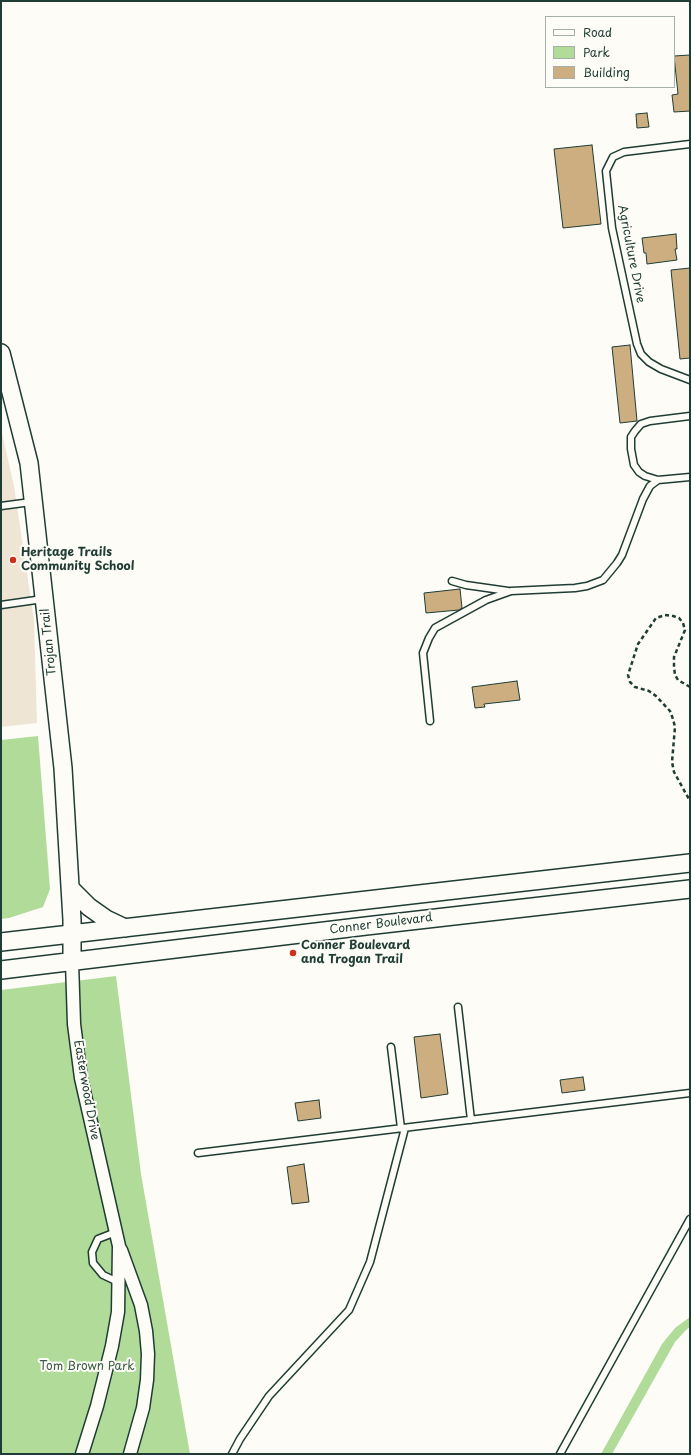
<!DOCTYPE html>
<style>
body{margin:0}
#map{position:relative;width:691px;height:1455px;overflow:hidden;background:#fdfcf7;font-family:"Playpen Sans",sans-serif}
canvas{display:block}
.frame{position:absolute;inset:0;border:2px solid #1f3d34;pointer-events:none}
.legend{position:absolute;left:545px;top:16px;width:130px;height:72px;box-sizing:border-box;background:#fdfcf7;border:1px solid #a4b0a9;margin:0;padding:5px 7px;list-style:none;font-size:12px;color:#1f3d34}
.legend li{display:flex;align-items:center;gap:8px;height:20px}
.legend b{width:20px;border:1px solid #a4b0a9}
</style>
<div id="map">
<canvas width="691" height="1455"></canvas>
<div class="frame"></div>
<ul class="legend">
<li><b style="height:5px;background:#fdfcf7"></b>Road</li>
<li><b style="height:11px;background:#b1db99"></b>Park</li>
<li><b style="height:11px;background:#cdae81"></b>Building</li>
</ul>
</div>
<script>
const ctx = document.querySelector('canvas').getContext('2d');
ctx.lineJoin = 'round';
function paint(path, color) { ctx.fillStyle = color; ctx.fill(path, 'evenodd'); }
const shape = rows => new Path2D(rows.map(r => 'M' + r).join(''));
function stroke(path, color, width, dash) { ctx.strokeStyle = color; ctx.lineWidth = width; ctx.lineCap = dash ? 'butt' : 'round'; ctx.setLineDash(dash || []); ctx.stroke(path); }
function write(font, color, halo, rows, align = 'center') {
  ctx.font = font + ' "Playpen Sans",sans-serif'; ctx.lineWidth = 4; ctx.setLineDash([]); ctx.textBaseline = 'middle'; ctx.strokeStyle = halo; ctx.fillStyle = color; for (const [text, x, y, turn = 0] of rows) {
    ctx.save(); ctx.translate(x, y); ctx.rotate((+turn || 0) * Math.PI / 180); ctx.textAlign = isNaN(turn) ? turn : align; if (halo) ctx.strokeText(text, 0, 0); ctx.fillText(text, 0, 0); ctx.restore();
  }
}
const built = shape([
 [1,429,14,486,34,620,37,723,1,727]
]);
const green = shape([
 [38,736,50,889,43,907,9,918,1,919,1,740],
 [116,976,141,1174,190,1454,1,1454,1,990],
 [690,1317,690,1327,686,1330,675,1342,612,1454,601,1454,662,1344,675,1328]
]);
const building = shape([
 [690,55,690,111,674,112,672,95,678,94,674,56,690,55],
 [647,113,649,127,637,128,636,114,647,113],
 [592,145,601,224,563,228,554,149,592,145],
 [676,234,677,249,675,249,677,260,647,264,646,253,644,253,642,238,676,234],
 [690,268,690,358,680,359,671,270,690,268],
 [630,345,637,421,620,423,612,347,630,345],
 [460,589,462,608,459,610,426,613,424,593,460,589],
 [517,681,520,700,484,704,485,707,475,708,472,687,517,681],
 [440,1034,448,1094,421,1098,414,1037,440,1034],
 [583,1077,585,1090,562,1093,560,1080,583,1077],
 [319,1100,321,1118,298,1121,295,1103,319,1100],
 [304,1164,309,1202,292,1204,287,1167,304,1164]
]);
const path = shape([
 [690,687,678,680,675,675,674,667,674,657,685,630,683,623,679,618,673,616,665,615,656,618,638,644,628,675,630,682,635,687,649,691,656,696,670,711,673,719,675,727,672,762,674,772,690,801]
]);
const lane = shape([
 [690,144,624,152,613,157,606,171,612,228,637,344,641,354,649,362,661,369,690,380],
 [690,416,650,421,641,424,635,431,631,437,631,449,634,465,639,472,645,476,658,480,690,477],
 [1,506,31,502],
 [452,581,466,585,508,591],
 [1,605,43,599],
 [430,721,423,653,429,638,435,628,486,600,511,591,575,588,587,586,603,580,617,563,622,555,643,499,650,486,658,480],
 [458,1007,471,1120],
 [391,1047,401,1128],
 [198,1153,690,1093],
 [116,1232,98,1239,92,1252,93,1263,103,1275,118,1282],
 [232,1454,240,1439,269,1396,349,1310,370,1262,405,1128],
 [560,1454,690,1219]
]);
const street = shape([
 [72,962,74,1024,81,1078,119,1246,118,1312,112,1346,97,1406,82,1454],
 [121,1250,141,1305,146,1331,148,1354,147,1380,143,1408,130,1454]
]);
const secondary = shape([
 [1,353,29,463,63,768,72,920,72,962],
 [70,888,89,907,106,919,125,928],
 [1,942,690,863],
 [1,970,366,926,690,889]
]);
const markers = [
 [13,560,4,"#c8321e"],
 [293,953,4,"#c8321e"]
];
const streetNames = [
 ["Agriculture Drive",631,254,79],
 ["Trojan Trail",49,642,-96],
 ["Conner Boulevard",381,924,-7],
 ["Easterwood Drive",86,1090,80]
];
const poiNames = [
 ["Heritage Trails",21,553],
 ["Community School",21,567],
 ["Conner Boulevard",301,946],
 ["and Trogan Trail",301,960]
];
const parkNames = [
 ["Tom Brown Park",87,1367]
];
paint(built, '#efe5d4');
paint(green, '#b1db99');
paint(building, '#cdae81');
stroke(building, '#1f3d34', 1);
stroke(lane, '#1f3d34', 9);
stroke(street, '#1f3d34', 15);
stroke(secondary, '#1f3d34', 20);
stroke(path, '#1f3d34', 2.5, [4, 3]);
stroke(lane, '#fdfcf7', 6);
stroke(street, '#fdfcf7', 12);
stroke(secondary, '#fdfcf7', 17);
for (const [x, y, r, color] of markers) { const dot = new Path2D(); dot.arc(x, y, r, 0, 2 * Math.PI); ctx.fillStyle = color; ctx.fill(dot); stroke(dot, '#fdfcf7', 1.5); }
write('12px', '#1f3d34', '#fdfcf7', streetNames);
write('bold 12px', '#1f3d34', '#fdfcf7', poiNames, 'left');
write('12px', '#3c5d48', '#fdfcf7', parkNames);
</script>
